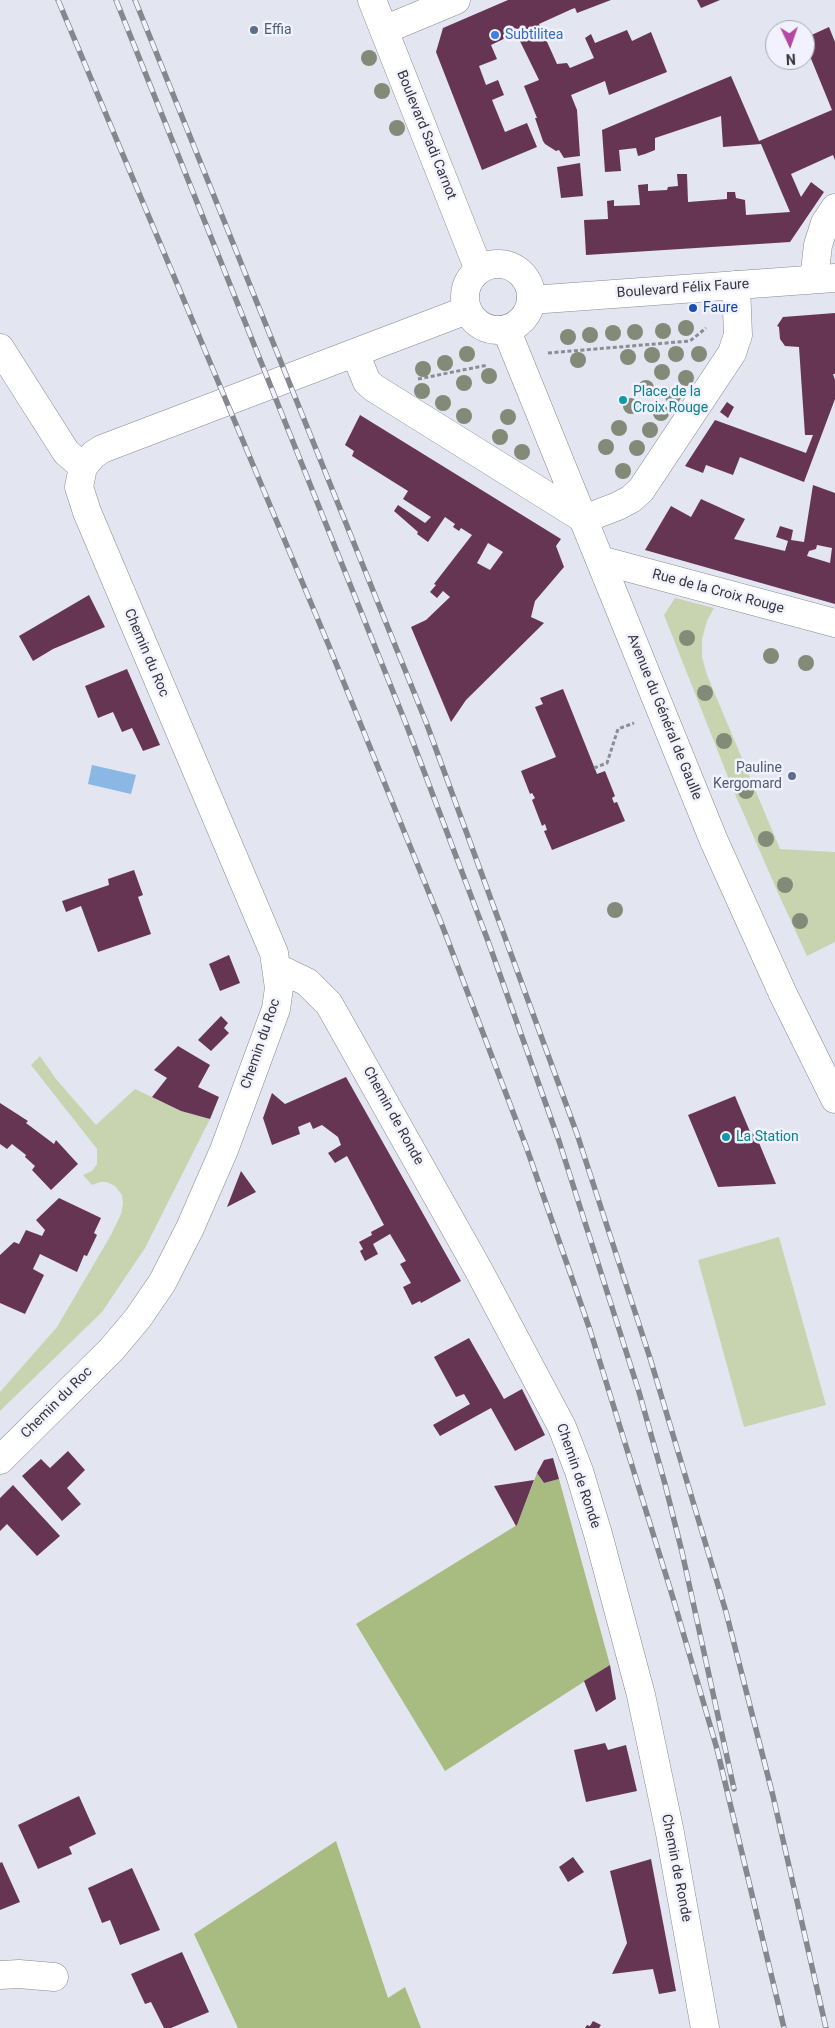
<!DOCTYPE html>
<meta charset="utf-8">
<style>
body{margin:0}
#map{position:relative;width:835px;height:2028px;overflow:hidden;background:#e3e5f0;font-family:Roboto,sans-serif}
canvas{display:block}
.north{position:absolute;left:765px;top:20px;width:50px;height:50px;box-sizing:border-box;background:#f1f2fd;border:1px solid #a7a7af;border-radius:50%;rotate:177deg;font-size:14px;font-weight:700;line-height:20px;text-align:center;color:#37373b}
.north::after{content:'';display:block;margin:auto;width:18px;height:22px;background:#b546a4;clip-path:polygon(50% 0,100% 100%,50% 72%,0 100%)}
</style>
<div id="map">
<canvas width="835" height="2028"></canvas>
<div class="north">N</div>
</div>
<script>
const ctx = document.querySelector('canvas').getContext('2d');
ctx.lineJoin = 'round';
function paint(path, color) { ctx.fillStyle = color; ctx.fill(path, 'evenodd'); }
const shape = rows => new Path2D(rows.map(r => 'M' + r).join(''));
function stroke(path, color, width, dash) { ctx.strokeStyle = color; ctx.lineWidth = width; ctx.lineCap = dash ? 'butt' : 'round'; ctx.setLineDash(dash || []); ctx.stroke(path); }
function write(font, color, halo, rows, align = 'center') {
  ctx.font = font + ' Roboto,sans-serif'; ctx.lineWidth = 5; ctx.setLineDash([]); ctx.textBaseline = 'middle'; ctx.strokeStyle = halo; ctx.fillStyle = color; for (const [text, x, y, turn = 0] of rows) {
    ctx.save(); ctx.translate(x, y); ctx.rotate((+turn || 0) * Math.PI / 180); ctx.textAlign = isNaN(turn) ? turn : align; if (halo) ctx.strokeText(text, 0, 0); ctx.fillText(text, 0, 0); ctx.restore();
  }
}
const green = shape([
 [675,598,714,608,707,621,702,639,702,657,707,675,780,849,835,852,835,942,807,956,779,895,732,787,664,615],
 [40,1056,56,1079,96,1125,135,1089,181,1111,210,1119,145,1248,102,1312,0,1411,0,1392,57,1327,111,1235,121,1214,123,1203,122,1195,115,1186,107,1182,100,1182,92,1185,83,1175,92,1171,97,1164,97,1149,31,1065],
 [779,1237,826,1405,744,1427,698,1260]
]);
const forest = shape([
 [537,1473,544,1483,559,1479,610,1665,445,1771,356,1624,517,1525],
 [336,1841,388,1998,405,1987,421,2028,238,2028,194,1934]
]);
const water = shape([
 [92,765,136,775,131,794,88,784]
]);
const building = shape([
 [508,0,611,0,577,13,575,8,572,9,539,24,557,64,567,63,570,68,594,58,585,38,591,34,595,43,627,30,632,41,651,32,667,72,609,95,605,81,571,95,577,110,580,156,564,158,559,150,556,151,545,144,543,141,535,118,537,118,524,86,539,80,516,33,491,45,497,59,479,66,486,85,498,80,504,95,492,100,505,132,527,123,537,147,482,170,436,52,443,28],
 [697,0,720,0,701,8],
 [829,27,835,42,835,160,833,155,791,174,801,197,811,182,824,192,790,242,586,255,584,220,608,219,607,201,614,200,614,206,640,205,638,185,648,184,648,191,667,190,668,187,678,186,677,174,687,174,688,202,727,199,727,192,735,192,736,198,745,200,746,215,790,212,761,144,723,147,721,116,655,138,655,150,645,154,638,156,636,148,619,150,621,171,605,172,602,130,731,76,759,141,832,110,805,44,805,38],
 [580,163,583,196,561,198,557,167],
 [835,313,835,374,833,374,835,380,835,399,804,482,740,457,733,475,706,465,703,473,685,466,715,420,806,453,813,435,805,435,799,347,785,346,780,339,779,327,777,326,783,317],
 [727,402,734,407,728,418,720,412],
 [360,415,561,539,556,546,564,567,535,601,531,617,544,623,466,700,451,722,411,627,426,620,450,597,443,591,437,598,430,592,436,585,434,584,472,535,461,528,459,531,453,527,455,524,445,517,428,542,417,534,418,532,394,511,398,505,425,523,431,517,403,499,408,491,352,456,354,451,345,445],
 [488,543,503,552,490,570,477,563],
 [813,485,835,493,835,604,645,550,671,506,691,517,701,499,745,519,734,539,785,551,788,541,776,537,780,526,793,530,791,540,804,542],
 [817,545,832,548,830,563,807,556,809,551,816,549],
 [89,595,105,627,53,649,33,661,19,636],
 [127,669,160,745,143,751,132,728,122,732,113,712,98,718,85,686],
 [563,689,597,774,605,771,615,796,612,798,614,803,617,802,625,821,552,850,544,831,547,830,545,824,542,826,532,800,535,798,532,793,530,794,521,771,556,757,535,707,543,704,540,698],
 [134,870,143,895,138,897,151,934,98,952,81,906,66,912,62,901,109,885,108,879],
 [229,955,240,983,220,991,209,964],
 [221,1016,228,1023,224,1028,229,1033,211,1051,198,1040],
 [178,1046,210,1065,198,1087,219,1097,210,1119,181,1111,152,1097,167,1078,154,1070],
 [346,1077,461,1281,421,1303,420,1301,412,1305,403,1287,411,1283,400,1264,406,1261,390,1234,373,1244,378,1254,365,1261,360,1251,363,1249,359,1242,372,1235,371,1232,384,1225,347,1156,335,1163,328,1153,341,1145,338,1137,322,1125,313,1129,310,1122,298,1127,300,1134,272,1145,263,1118,272,1093,285,1104],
 [735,1096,751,1134,755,1133,776,1184,718,1187,688,1115],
 [0,1103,28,1121,26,1123,54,1144,56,1140,78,1164,51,1190,32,1170,35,1166,25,1157,26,1155,12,1144,7,1149,0,1144],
 [241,1171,256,1192,227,1207],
 [59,1198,101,1218,94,1233,97,1235,87,1256,84,1255,77,1272,40,1254,33,1269,44,1275,25,1314,0,1303,0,1255,14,1242,19,1244,26,1230,42,1236,45,1230,36,1220],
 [469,1338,504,1399,522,1389,545,1435,515,1451,491,1408,440,1436,433,1425,470,1404,464,1394,456,1397,434,1357],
 [68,1451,85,1470,67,1488,81,1504,62,1521,22,1476,41,1459,50,1468],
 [553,1458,559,1479,544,1483,537,1473,544,1460],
 [534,1480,517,1525,516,1526,494,1486],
 [13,1485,60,1536,37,1556,7,1524,0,1531,0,1498],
 [610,1665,616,1699,596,1712,584,1681],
 [605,1743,608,1750,626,1745,637,1791,586,1802,574,1750],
 [79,1796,96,1834,69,1847,72,1854,38,1869,18,1825],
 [573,1857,584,1872,568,1882,559,1867],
 [651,1859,676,1991,659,1994,653,1969,612,1974,627,1943,610,1871],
 [2,1862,20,1902,0,1910,0,1863],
 [132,1868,160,1930,120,1945,110,1920,102,1923,88,1888],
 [182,1952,209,2012,171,2028,164,2028,151,2002,145,2004,131,1974],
 [593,2021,601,2025,599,2028,585,2028,587,2025,590,2026]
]);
const path = shape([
 [548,353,690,341,706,328],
 [418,379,488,365],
 [594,768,607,763,618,729,634,723]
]);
const street = shape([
 [384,30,456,0],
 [814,279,818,245,825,223,835,208],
 [0,348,66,452,83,467],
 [355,353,367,382,374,388,584,519,618,506,631,499,641,490,732,353,738,335,736,285],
 [600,560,835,623],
 [278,968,307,982,329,1004,478,1269,562,1427,579,1471,598,1534,641,1695,670,1833,705,2028],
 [0,1460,112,1349,138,1318,162,1283,190,1228,224,1150,276,1009,279,988,274,953,87,512,79,487,83,467,93,455,102,449,467,310],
 [0,1975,19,1974,54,1977]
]);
const secondary = shape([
 [531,300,835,278]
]);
const primary = shape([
 [372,0,479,270],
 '465 297a33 33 0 1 1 66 0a33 33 0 1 1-66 0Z',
 [506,329,714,841,783,994,835,1099]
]);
const rail = shape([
 [58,0,329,646,442,925,527,1149,590,1330,673,1598,717,1749,784,2028],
 [116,0,408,729,488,941,559,1141,639,1392,665,1484,682,1552,734,1789],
 [135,0,426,722,577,1134,650,1358,726,1612,773,1796,826,2028]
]);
const trees = [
 [369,58],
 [382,91],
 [397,128],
 [686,328],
 [663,331],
 [635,332],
 [613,333],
 [590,335],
 [568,337],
 [467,354],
 [676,354],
 [699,354],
 [652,355],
 [628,357],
 [578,360],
 [445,363],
 [423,369],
 [662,372],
 [489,376],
 [686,378],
 [464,383],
 [646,388],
 [422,391],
 [673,396],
 [443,403],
 [631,406],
 [661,413],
 [464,416],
 [508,417],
 [619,428],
 [650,430],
 [500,437],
 [606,447],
 [637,448],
 [522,452],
 [623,471],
 [687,638],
 [771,656],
 [806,663],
 [705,693],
 [724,741],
 [746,791],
 [766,839],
 [785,885],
 [615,910],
 [800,921]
];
const markers = [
 [254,30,5,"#5c6f8a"],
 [495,35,5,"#3f7fe0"],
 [693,308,5,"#1a4fb4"],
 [623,400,5,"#0f9aa8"],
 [792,776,5,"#5c6f8a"],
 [726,1137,5,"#0f9aa8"]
];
const serviceNames = [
 ["Effia",264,30],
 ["Pauline",782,768,"right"],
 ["Kergomard",782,784,"right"]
];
const shopNames = [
 ["Subtilitea",505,35]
];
const streetNames = [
 ["Boulevard Sadi Carnot",426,135,68],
 ["Boulevard Félix Faure",683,289,-4],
 ["Rue de la Croix Rouge",718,592,15],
 ["Chemin du Roc",146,653,67],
 ["Avenue du Général de Gaulle",664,717,68],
 ["Chemin du Roc",261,1044,-71],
 ["Chemin de Ronde",393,1116,61],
 ["Chemin du Roc",57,1403,-45],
 ["Chemin de Ronde",578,1476,71],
 ["Chemin de Ronde",676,1868,79]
];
const transitNames = [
 ["Faure",703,308]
];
const cultureNames = [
 ["Place de la",633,392],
 ["Croix Rouge",633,408],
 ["La Station",736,1137]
];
paint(green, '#c7d4af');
paint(forest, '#a8bb81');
paint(water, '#8bb7e5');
paint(building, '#663553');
stroke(street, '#888993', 29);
stroke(secondary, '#888993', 29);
stroke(primary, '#888993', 29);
stroke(path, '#8b8c94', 3, [4, 2.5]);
stroke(street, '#fff', 28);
stroke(secondary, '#fff', 28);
stroke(primary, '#fff', 28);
stroke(rail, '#86878e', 5.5);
stroke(rail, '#f1f2fd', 4, [11]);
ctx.fillStyle = '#838a78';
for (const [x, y] of trees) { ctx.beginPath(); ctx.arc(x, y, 8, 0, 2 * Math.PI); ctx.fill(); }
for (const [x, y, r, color] of markers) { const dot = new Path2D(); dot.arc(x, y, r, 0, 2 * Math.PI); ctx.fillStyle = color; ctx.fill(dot); stroke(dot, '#f1f2fd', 2); }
write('14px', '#4e5e75', '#f1f2fd', serviceNames, 'left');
write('14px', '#366cbe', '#f1f2fd', shopNames, 'left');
write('14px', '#37373b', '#f1f2fd', streetNames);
write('14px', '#164399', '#f1f2fd', transitNames, 'left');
write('14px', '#0d838f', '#f1f2fd', cultureNames, 'left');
</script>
